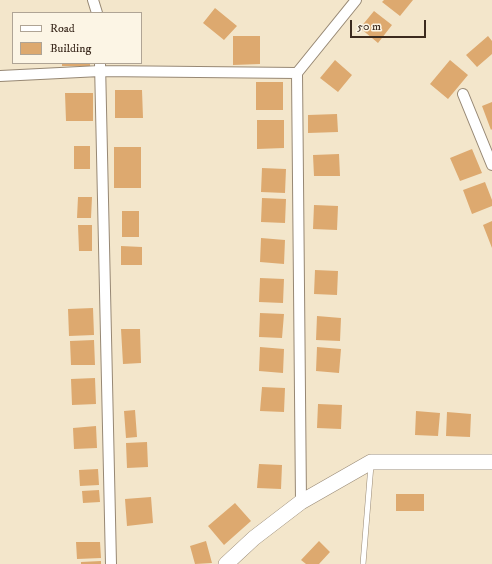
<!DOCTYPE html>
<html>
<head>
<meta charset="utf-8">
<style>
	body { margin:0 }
	#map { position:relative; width:492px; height:564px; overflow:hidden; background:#f3e6cb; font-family:"IM FELL DW Pica",serif }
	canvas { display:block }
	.legend { position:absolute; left:12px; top:12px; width:130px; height:52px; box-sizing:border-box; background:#fcf5e5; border:1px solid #afa495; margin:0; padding:5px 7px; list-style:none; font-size:12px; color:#3b2a1e }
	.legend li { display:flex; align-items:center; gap:8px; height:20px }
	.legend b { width:20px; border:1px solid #afa495 }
	.scale { position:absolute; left:350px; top:20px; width:76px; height:18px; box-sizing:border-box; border:2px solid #3b2a1e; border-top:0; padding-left:5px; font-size:12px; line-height:14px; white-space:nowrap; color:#3b2a1e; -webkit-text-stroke:3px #fcf5e5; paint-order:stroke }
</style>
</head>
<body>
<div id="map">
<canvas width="492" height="564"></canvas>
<ul class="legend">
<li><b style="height:5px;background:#fff"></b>Road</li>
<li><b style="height:11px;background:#dda96f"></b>Building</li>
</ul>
<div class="scale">50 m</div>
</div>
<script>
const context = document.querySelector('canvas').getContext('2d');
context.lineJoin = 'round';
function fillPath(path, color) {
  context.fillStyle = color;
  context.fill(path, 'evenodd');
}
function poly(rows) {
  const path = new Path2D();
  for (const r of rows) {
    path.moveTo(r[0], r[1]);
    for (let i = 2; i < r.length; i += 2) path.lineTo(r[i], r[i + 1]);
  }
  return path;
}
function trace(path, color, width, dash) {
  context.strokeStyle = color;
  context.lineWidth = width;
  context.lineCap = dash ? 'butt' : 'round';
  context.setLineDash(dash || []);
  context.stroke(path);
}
fillPath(poly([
	[384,0,413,0,400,16,382,2],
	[215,8,237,26,224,40,203,23],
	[374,11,392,25,378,43,360,28],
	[233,36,260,36,260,64,233,65],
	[488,36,492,41,492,54,477,67,466,55],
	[335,60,352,75,338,92,320,78],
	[450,60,468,75,448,99,430,84],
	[62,63,90,63,90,66,62,66],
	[256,82,283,82,283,110,256,110],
	[115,90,142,90,143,118,115,118],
	[65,93,93,93,93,121,66,121],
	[492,102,492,129,491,130,482,106],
	[337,114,338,132,308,133,308,115],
	[257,120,284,120,284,148,257,149],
	[74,146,90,146,90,169,74,169],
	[114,147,141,147,141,188,114,188],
	[472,149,482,173,460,181,450,158],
	[339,154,340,176,314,176,313,155],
	[262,168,286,169,285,193,261,192],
	[485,182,492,200,492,206,472,214,463,190],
	[78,197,92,197,91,218,77,218],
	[262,198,286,199,285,223,261,222],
	[314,205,338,206,337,230,313,229],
	[122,211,139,211,139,237,122,237],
	[492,221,492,248,483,225],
	[78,225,92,225,92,251,79,251],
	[261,238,285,240,284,264,260,262],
	[121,246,142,247,142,265,121,265],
	[315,270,338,271,337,295,314,294],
	[260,278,284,279,283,303,259,302],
	[93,308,94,335,69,336,68,309],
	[260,313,284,314,282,338,259,337],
	[317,316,341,318,340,341,316,340],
	[121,329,140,329,141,363,123,364],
	[94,340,95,365,71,365,70,341],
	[260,347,284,349,283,373,259,371],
	[317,347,341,349,339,373,316,371],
	[95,378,96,404,72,405,71,379],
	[262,387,285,388,284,412,260,411],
	[318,404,342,405,341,429,317,428],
	[135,410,137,437,126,438,124,411],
	[416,411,440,413,438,436,415,435],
	[447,412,471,414,470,437,446,436],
	[96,426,97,448,74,449,73,428],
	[147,442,148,467,127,468,126,443],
	[259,464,282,465,281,489,257,488],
	[98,469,99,485,80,486,79,470],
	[99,490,100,502,83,503,82,491],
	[396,494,424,494,424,511,396,511],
	[151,497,153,523,127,526,125,499],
	[235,503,251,521,224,545,208,526],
	[206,541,212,563,195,564,190,546],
	[319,541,330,552,319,564,306,564,301,560],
	[76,542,100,542,101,558,77,559],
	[101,561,101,564,81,564,81,562]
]), '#dda96f');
const lane = poly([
	[363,564,371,465]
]);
const street = poly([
	[93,0,97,13],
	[100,63,111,564],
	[0,76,100,71,297,73],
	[463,94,492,165],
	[301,502,297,73,356,0]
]);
const secondary = poly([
	[226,564,254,538,301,502,371,462,492,462]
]);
trace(lane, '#978874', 6);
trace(street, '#978874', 12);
trace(secondary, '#978874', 16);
trace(lane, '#fff', 5);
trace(street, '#fff', 10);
trace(secondary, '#fff', 15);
</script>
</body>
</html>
